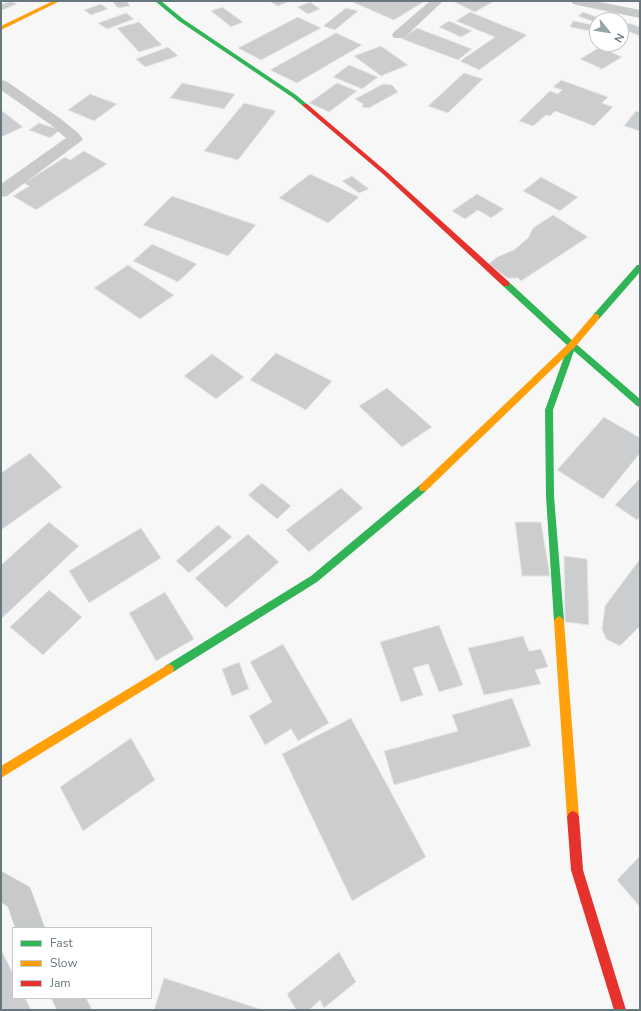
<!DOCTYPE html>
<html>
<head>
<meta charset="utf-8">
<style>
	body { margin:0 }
	#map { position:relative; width:641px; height:1011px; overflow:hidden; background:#f7f7f7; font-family:"Nunito Sans",sans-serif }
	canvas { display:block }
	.frame { position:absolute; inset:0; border:2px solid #66777e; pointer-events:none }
	.legend { position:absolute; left:12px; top:927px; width:140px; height:72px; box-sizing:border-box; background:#fff; border:1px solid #c2c9cb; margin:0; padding:5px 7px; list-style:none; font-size:12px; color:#66777e }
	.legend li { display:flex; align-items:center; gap:8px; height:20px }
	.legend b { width:20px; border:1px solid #c2c9cb }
	.north { position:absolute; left:589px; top:12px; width:40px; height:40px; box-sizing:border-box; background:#fff; border:1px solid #c2c9cb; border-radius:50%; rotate:120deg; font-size:11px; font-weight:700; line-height:16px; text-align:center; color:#66777e }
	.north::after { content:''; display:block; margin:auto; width:14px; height:18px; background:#99a4a8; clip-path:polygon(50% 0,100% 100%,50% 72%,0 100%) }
</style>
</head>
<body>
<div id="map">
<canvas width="641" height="1011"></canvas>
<div class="frame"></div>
<ul class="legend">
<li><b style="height:5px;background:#30b455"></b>Fast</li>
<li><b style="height:5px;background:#ff9f0a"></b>Slow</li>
<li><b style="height:5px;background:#e5322d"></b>Jam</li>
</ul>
<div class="north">N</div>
</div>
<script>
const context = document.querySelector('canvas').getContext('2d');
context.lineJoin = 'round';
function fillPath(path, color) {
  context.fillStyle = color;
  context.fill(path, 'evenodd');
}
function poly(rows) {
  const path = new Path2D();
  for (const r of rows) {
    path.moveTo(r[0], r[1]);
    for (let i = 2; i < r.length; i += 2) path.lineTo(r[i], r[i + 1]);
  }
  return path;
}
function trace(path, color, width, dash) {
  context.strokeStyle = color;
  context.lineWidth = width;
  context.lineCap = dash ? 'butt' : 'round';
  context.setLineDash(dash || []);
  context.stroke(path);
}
const building = poly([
	[10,1,17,4,3,10,1,9,1,5,10,1],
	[112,1,127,1,130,6,118,8,112,1],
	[269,1,290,1,278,6,269,1],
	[350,1,425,1,394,20,350,1],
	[452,1,494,1,475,12,452,1],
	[310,2,320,9,308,14,297,7,310,2],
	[101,4,108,9,91,15,84,10,101,4],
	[222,7,243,22,231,27,211,11,222,7],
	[346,8,358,11,335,30,323,26,346,8],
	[470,12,527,35,479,70,460,61,495,37,456,21,470,12],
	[583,12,603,19,597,20,597,23,578,16,583,12],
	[126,13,134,19,107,29,98,23,126,13],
	[298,17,321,28,261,60,238,48,298,17],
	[449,21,472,31,461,37,439,27,449,21],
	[573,21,594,25,590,31,570,27,573,21],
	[139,22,162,45,139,52,117,28,139,22],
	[629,23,640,27,640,36,622,29,629,23],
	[417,28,472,49,458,60,402,39,417,28],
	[336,33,362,45,297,83,270,70,336,33],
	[381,46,408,65,381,76,354,56,381,46],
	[168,47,178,56,145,67,136,59,168,47],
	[600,47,622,57,602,69,580,59,600,47],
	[349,65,378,77,362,89,333,77,349,65],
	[464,73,483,79,448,113,428,106,464,73],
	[561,80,608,97,602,103,613,107,594,126,555,111,550,116,546,115,533,126,519,121,550,91,558,94,562,90,553,87,561,80],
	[182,83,235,94,224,109,170,98,182,83],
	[337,83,357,91,329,112,309,103,337,83],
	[383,84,392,85,398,92,369,108,362,107,363,104,355,99,383,84],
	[90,94,117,104,94,121,68,110,90,94],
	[244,103,276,111,238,160,204,151,244,103],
	[1,110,23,127,1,137,1,110],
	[636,111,640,112,640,131,624,126,636,111],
	[39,123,60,130,50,138,29,130,39,123],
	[84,151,107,164,36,210,13,196,29,186,24,183,65,157,70,160,84,151],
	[310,174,359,197,328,223,279,198,310,174],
	[352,176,369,189,359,193,342,181,352,176],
	[541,177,578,197,560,211,523,191,541,177],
	[477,194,504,209,491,218,478,210,465,219,452,211,477,194],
	[172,196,256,225,228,256,143,225,172,196],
	[553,215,588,237,521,281,518,278,507,278,489,264,497,257,514,250,528,238,533,228,553,215],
	[152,244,197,264,178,282,133,261,152,244],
	[128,265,174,295,140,319,94,288,128,265],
	[276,353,332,381,306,410,250,380,276,353],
	[212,354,244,377,216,399,184,376,212,354],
	[387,388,432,427,402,447,359,406,387,388],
	[604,417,640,438,640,453,603,499,557,470,604,417],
	[30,453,62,487,1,530,1,473,30,453],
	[640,478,640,517,637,520,615,505,640,478],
	[262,483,291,506,277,519,248,495,262,483],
	[341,488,363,508,309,552,286,530,341,488],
	[49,522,79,546,1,619,1,565,49,522],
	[515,522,541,522,550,576,522,576,515,522],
	[218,525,232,537,189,573,176,561,218,525],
	[141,528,161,558,89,603,69,571,141,528],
	[248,534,279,562,226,608,195,578,248,534],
	[564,556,587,559,589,625,565,622,564,556],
	[640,559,640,626,620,646,606,639,602,629,605,606,640,559],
	[49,590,82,617,43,655,10,627,49,590],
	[165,592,194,639,156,661,129,613,165,592],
	[439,625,463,685,439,692,428,664,413,668,423,695,401,702,380,642,439,625],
	[523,636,529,651,541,649,548,667,535,670,541,684,484,695,468,648,523,636],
	[283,644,329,723,298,741,291,729,265,745,249,716,272,702,250,662,283,644],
	[239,662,249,689,232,696,222,669,239,662],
	[512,698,531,746,394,785,384,751,458,731,452,715,512,698],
	[351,718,426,857,352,901,282,754,351,718],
	[131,738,155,780,83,831,60,787,131,738],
	[640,856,640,907,617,880,640,856],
	[1,949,13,974,13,998,25,998,31,1010,1,1010,1,949],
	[339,952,356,982,324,1008,320,1000,309,1010,296,1010,287,994,339,952],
	[164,978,263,1010,154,1010,164,978]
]);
fillPath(building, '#cbcdce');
trace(building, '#e6e6e6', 1);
fillPath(poly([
	[430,1,443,1,404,38,394,38,392,35,394,32,430,1],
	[571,1,595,1,640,10,640,18,577,5,573,4,571,1],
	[1,80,6,81,61,119,78,133,83,139,80,142,7,196,1,197,1,184,66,138,51,125,1,90,1,80],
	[1,871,30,887,45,928,15,928,8,907,1,902,1,871],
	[51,998,86,998,92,1010,57,1010,51,998]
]), '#c8caca');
fillPath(poly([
	[155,1,161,1,183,19,296,95,308,105,303,106,292,97,179,21,155,1],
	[637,265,640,265,640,272,599,319,593,319,593,315,637,265],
	[506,281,509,282,575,343,640,399,640,407,637,406,574,351,553,410,554,496,564,621,562,624,559,626,556,624,554,621,546,496,545,410,568,346,503,286,503,282,506,281],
	[423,484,426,485,427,488,426,491,317,582,173,672,169,674,165,672,164,669,165,666,311,576,420,485,423,484]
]), '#30b455');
fillPath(poly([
	[53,1,60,1,1,30,1,26,53,1],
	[596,314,599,315,599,319,575,347,426,491,420,491,419,488,420,485,569,343,593,315,596,314],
	[559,616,562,618,564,621,579,817,577,821,573,823,569,821,567,817,554,621,556,618,559,616],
	[169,664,173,666,174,669,173,672,1,778,1,766,169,664]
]), '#ff9f0a');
fillPath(poly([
	[303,104,307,104,387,172,509,282,509,286,503,286,383,174,303,106,303,104],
	[573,811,577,813,579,817,583,870,626,1010,614,1010,571,870,567,817,569,813,573,811]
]), '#e5322d');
</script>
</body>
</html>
